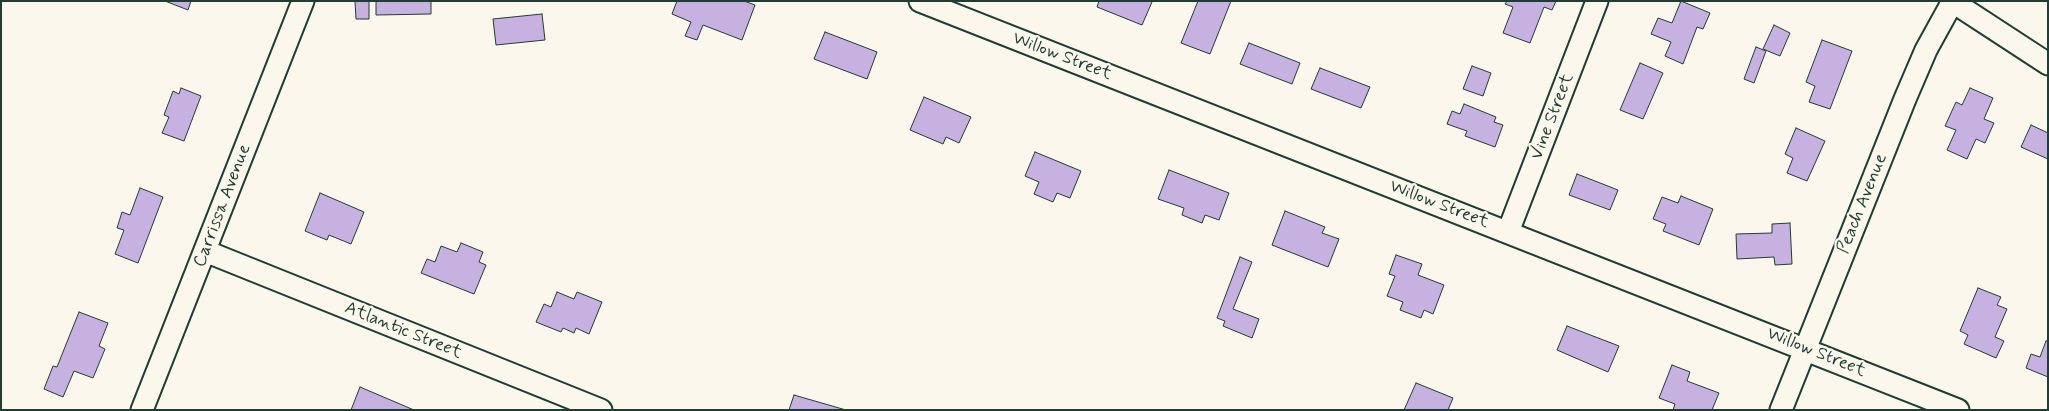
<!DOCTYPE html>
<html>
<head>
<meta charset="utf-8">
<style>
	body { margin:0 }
	#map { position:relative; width:2049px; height:411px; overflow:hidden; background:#fbf7ec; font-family:Mynerve,sans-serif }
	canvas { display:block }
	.frame { position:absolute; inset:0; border:2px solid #1f3d34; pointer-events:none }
</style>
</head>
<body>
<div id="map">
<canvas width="2049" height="411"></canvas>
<div class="frame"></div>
</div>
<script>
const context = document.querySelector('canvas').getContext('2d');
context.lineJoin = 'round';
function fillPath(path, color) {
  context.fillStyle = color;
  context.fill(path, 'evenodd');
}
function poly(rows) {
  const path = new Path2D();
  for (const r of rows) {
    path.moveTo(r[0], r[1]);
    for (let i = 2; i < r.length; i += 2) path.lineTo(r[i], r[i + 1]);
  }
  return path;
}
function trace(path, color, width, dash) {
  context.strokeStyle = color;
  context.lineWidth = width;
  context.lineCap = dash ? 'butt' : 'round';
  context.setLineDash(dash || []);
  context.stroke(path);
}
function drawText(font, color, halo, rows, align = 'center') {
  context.font = font + ' Mynerve,sans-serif';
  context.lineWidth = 4.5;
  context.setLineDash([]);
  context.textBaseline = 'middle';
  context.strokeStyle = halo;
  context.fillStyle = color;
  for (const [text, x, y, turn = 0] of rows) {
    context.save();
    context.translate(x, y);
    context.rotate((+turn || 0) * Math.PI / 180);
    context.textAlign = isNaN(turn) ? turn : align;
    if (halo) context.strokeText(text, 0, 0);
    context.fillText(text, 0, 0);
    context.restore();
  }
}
const building = poly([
	[165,1,191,1,188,10,165,1],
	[355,1,369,1,369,19,356,19,355,1],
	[376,1,431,1,431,14,376,15,376,1],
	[677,1,744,1,755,5,742,40,703,25,697,40,685,36,691,22,672,14,677,1],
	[1099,1,1150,1,1152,2,1142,25,1097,7,1099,1],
	[1198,1,1231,1,1210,54,1181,43,1198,1],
	[1507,1,1556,1,1552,10,1544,7,1530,43,1503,33,1513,7,1505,4,1507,1],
	[1681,1,1710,13,1703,29,1697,27,1683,64,1665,56,1671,42,1651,34,1658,18,1672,23,1681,1],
	[542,14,545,40,496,45,493,19,542,14],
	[1774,25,1790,33,1780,56,1763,49,1774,25],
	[825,32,877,52,867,79,814,59,825,32],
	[1822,40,1852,51,1830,109,1809,102,1815,86,1806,82,1822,40],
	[1249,43,1300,63,1292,84,1240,64,1249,43],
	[1756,47,1766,51,1754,83,1744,79,1756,47],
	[1640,63,1663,73,1643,119,1620,110,1640,63],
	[1472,66,1491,73,1483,96,1463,89,1472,66],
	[1320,68,1370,87,1361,108,1311,89,1320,68],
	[181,88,201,96,184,141,162,133,169,117,164,115,173,91,179,94,181,88],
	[1970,88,1993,98,1984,119,1994,123,1985,143,1976,139,1967,159,1947,150,1956,130,1945,126,1956,102,1962,105,1970,88],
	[924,97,971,117,959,143,946,137,943,144,910,130,924,97],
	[1464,104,1496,117,1494,122,1503,125,1495,147,1465,136,1467,131,1447,124,1452,111,1460,114,1464,104],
	[2031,125,2048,133,2048,159,2021,147,2031,125],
	[1796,128,1825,141,1807,181,1787,173,1793,158,1785,154,1796,128],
	[1035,152,1081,171,1070,198,1057,193,1053,202,1034,194,1039,182,1025,176,1035,152],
	[1169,170,1229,193,1219,220,1205,215,1202,223,1182,215,1184,208,1158,199,1169,170],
	[1577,174,1618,190,1610,210,1569,195,1577,174],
	[140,188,163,197,138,263,115,254,124,230,117,228,122,212,130,215,140,188],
	[320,193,364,212,351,244,329,235,327,240,305,231,320,193],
	[1681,196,1713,209,1699,245,1663,231,1666,224,1653,219,1662,197,1678,203,1681,196],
	[1285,211,1325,227,1322,233,1339,239,1328,267,1272,245,1285,211],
	[1790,223,1792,264,1775,265,1774,257,1737,259,1736,234,1772,233,1772,224,1790,223],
	[461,243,483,252,479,262,486,265,474,294,421,273,427,259,435,262,441,246,457,252,461,243],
	[1396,255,1422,264,1418,275,1444,285,1433,314,1424,310,1421,318,1400,310,1403,302,1387,296,1395,276,1389,274,1396,255],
	[1240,257,1252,262,1233,309,1259,319,1252,338,1223,326,1225,321,1217,318,1240,257],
	[1978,288,2001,297,1997,305,2007,309,1995,337,2004,341,1996,358,1964,344,1968,335,1960,331,1978,288],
	[557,292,574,299,577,292,602,302,589,334,576,328,574,333,563,328,561,332,536,322,544,304,551,307,557,292],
	[79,312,108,323,99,346,105,349,93,378,74,371,63,397,44,389,53,366,57,367,79,312],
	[1567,326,1619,346,1608,372,1557,350,1567,326],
	[2046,341,2048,341,2048,377,2026,368,2031,354,2040,357,2046,341],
	[1672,365,1690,372,1687,381,1719,393,1712,410,1673,410,1675,404,1659,398,1672,365],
	[1416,383,1453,398,1448,410,1404,410,1416,383],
	[360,387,414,410,351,410,360,387],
	[794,395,846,410,789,410,794,395]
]);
fillPath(building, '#c7b1e0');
trace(building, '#1f3d34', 1);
const minor = poly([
	[920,1,1958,410],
	[1953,2,2048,64],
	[1508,232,1597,1],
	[205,251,601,410],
	[142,410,303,1],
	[1781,410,1905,99,1926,50,1953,1]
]);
trace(minor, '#1f3d34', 25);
trace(minor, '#fbf7ec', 21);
drawText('18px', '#1f3d34', '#fbf7ec', [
	["Willow Street",1062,57,21],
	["Vine Street",1553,117,-69],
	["Peach Avenue",1863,204,-68],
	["Willow Street",1439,205,21],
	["Carrissa Avenue",223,206,-69],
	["Atlantic Street",403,331,22],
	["Willow Street",1816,353,22]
]);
</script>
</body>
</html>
